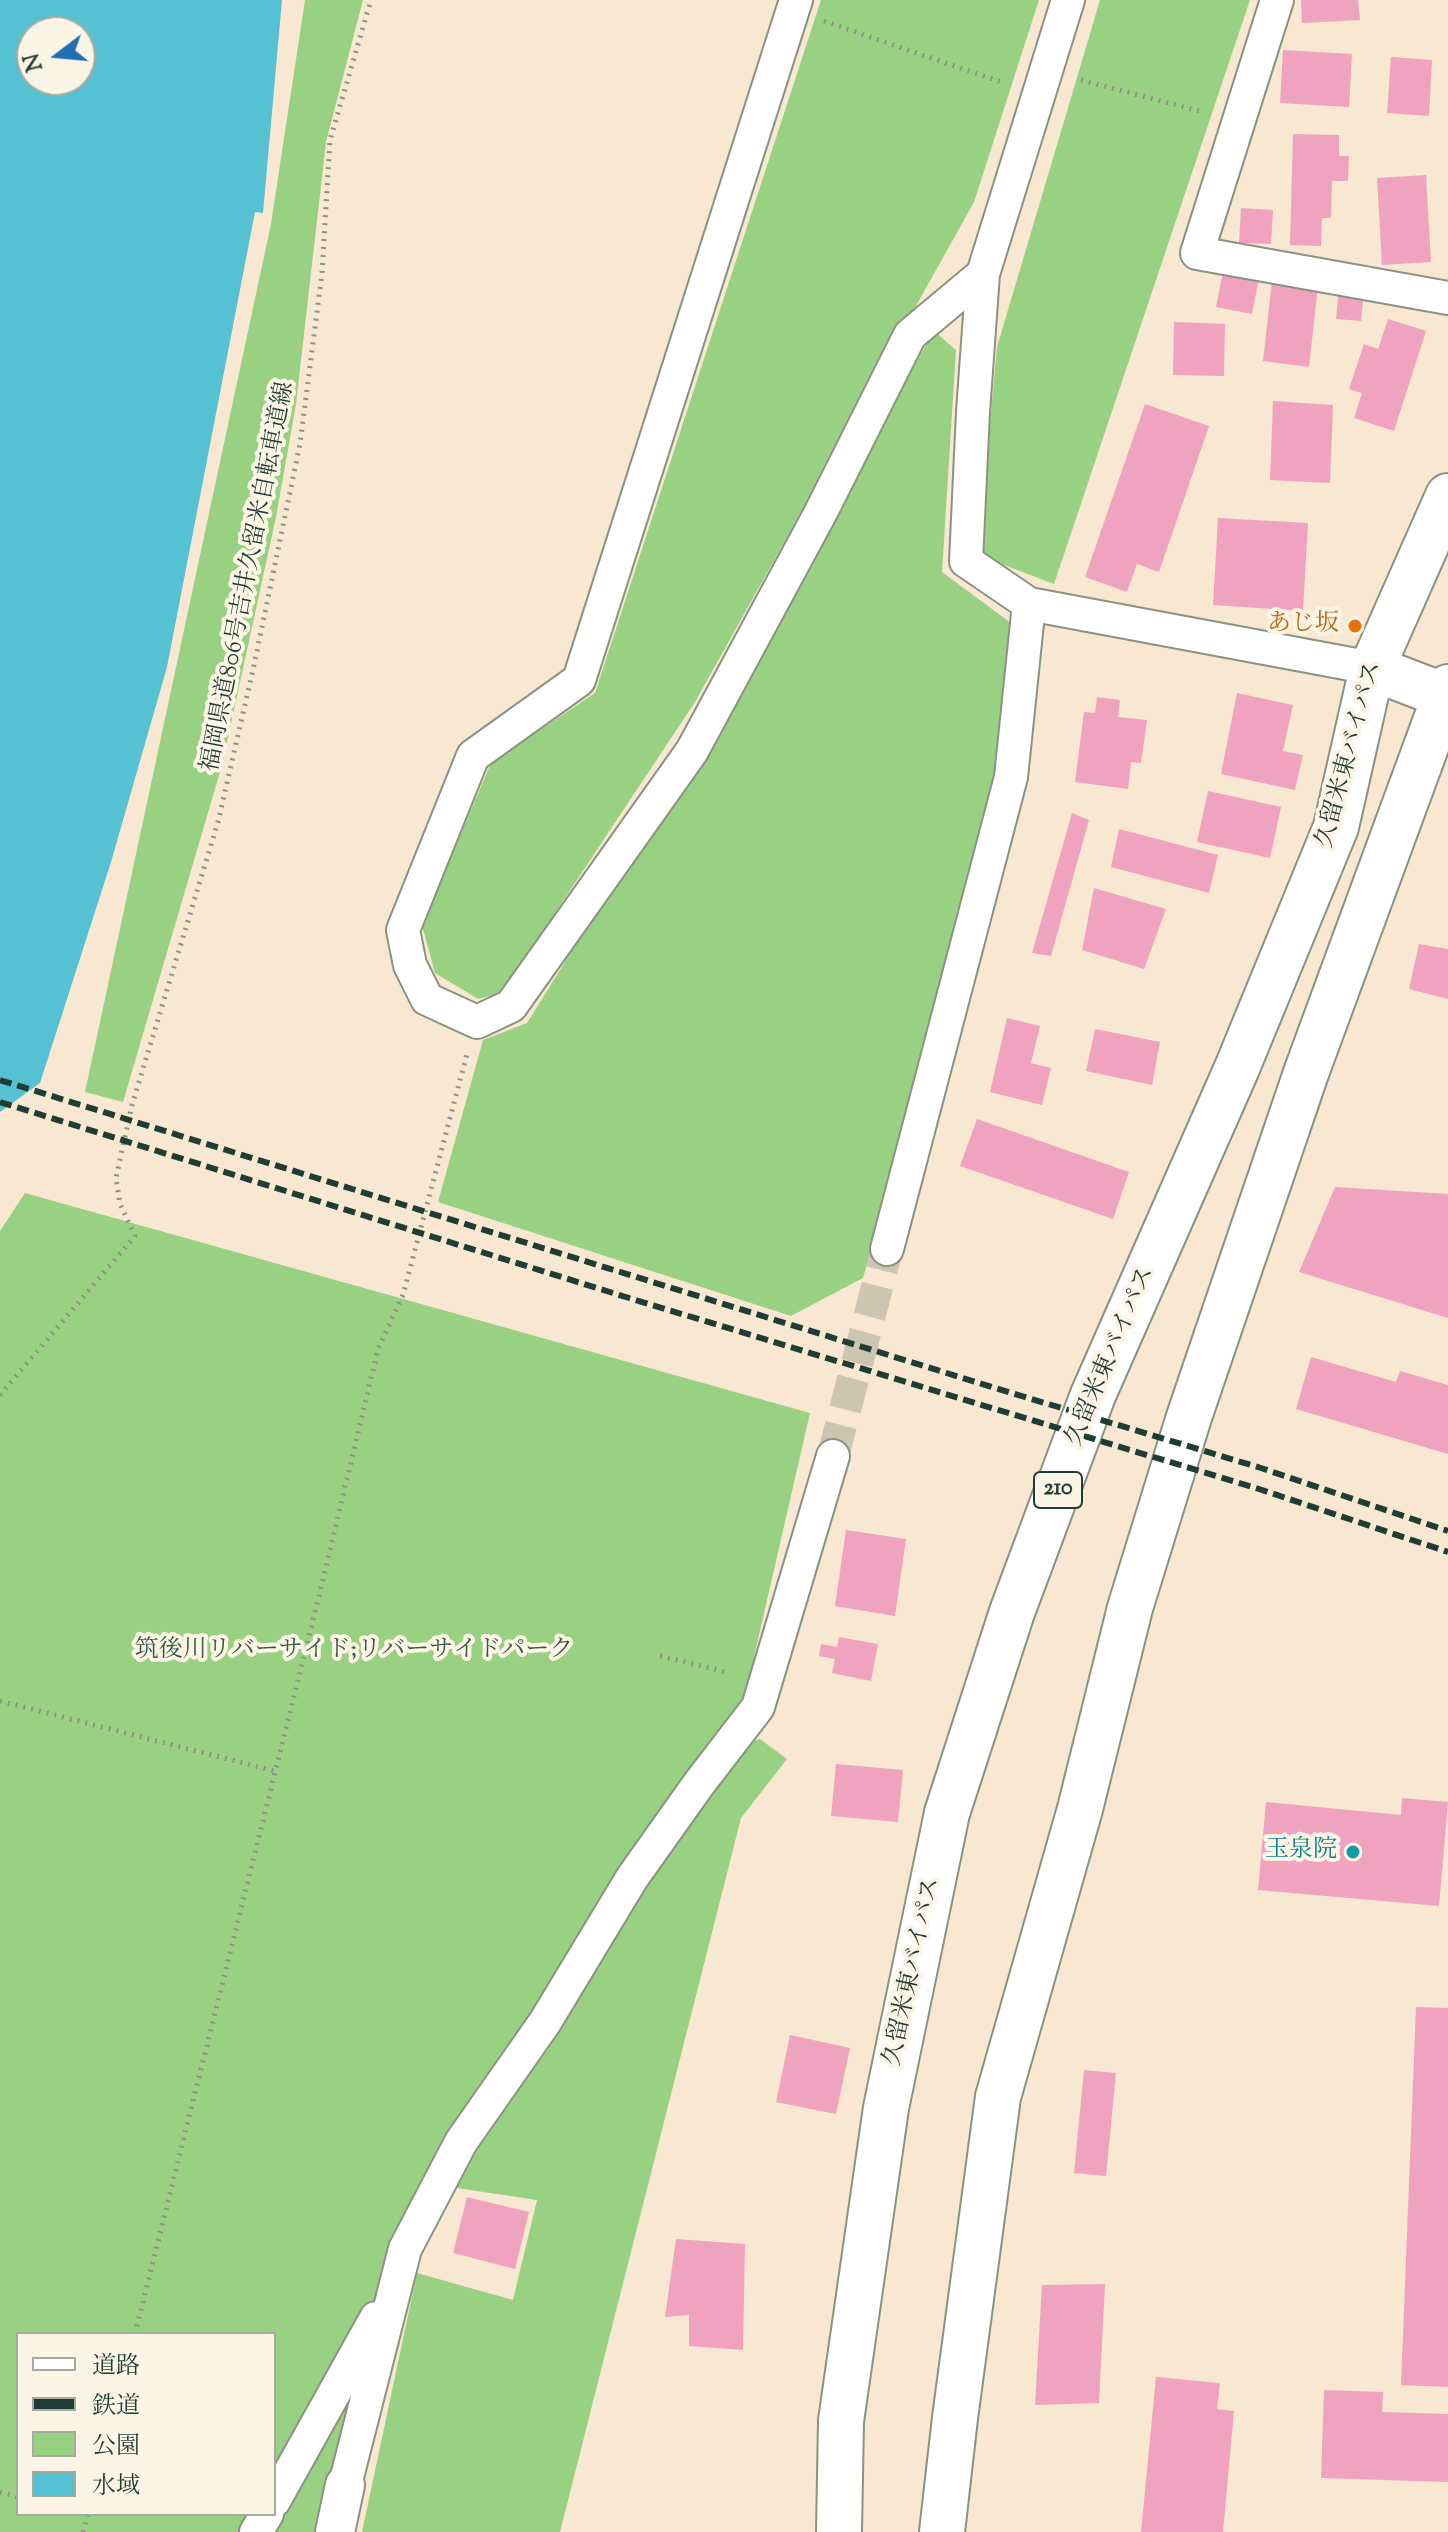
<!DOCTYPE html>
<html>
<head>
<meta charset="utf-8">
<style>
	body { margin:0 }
	#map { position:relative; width:1448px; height:2532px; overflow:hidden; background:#f8e7d1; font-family:"Sorts Mill Goudy","Noto Serif JP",serif }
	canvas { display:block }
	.legend { position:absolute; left:16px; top:2332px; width:260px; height:184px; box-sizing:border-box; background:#fcf5e5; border:2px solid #a4ab9e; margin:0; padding:10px 14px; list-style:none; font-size:24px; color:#1f3d34 }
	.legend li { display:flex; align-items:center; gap:16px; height:40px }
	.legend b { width:40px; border:2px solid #a4ab9e }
	.north { position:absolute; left:16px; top:16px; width:80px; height:80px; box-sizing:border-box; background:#fcf5e5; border:2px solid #a4ab9e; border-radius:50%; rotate:254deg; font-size:22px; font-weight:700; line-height:32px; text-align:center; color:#1f3d34 }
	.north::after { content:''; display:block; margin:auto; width:28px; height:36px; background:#1f6fb2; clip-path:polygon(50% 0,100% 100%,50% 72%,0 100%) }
</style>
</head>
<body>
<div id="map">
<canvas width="1448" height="2532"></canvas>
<ul class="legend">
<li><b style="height:10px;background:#fff"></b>道路</li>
<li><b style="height:10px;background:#1f3d34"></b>鉄道</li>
<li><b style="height:22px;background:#99d183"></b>公園</li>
<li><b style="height:22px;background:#56c1d2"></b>水域</li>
</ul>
<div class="north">N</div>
</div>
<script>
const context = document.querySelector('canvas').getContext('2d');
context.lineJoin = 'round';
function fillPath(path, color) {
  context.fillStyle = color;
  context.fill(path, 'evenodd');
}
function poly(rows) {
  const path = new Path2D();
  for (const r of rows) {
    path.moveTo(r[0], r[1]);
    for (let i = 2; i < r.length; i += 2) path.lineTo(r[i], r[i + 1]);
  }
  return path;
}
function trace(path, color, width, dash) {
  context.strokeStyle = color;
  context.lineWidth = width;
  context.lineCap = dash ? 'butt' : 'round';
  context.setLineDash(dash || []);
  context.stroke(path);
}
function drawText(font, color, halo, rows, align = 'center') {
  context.font = font + ' "Sorts Mill Goudy","Noto Serif JP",serif';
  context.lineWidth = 8;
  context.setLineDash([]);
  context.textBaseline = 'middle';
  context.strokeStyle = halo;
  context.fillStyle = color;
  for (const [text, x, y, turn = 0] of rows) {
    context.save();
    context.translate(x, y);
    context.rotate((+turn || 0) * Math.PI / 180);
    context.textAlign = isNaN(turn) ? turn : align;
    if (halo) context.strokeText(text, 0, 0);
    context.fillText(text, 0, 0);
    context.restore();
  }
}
fillPath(poly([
	[305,0,363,0,326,142,296,404,276,517,222,765,123,1102,85,1092,271,224],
	[821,0,1039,0,974,202,695,702,502,993,478,999,435,973,422,925,491,763,595,693],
	[1100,0,1250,0,1054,584,978,555,997,347],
	[934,331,956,350,942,572,1015,626,993,815,863,1278,791,1316,438,1202,483,1040,527,1023,674,787],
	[25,1193,810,1413,745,1696,391,2239,321,2532,0,2532,0,1231],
	[18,2334,274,2334,274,2514,18,2514],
	[760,1739,787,1759,741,1818,560,2532,362,2532,417,2273,513,2300,537,2200,450,2187,470,2152,743,1743]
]), '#99d183');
fillPath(poly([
	[0,0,282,0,263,213,255,212,167,667,111,862,40,1083,0,1112],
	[32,32,80,32,80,80,32,80]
]), '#56c1d2');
fillPath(poly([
	[1301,0,1358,0,1360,20,1302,23],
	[1283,50,1352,54,1349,107,1280,103],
	[1391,57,1432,60,1429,116,1387,113],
	[1293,134,1339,135,1339,156,1349,156,1348,181,1332,181,1331,218,1322,218,1321,246,1290,245],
	[1426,175,1431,262,1382,265,1377,178],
	[1241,208,1273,210,1271,244,1239,243],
	[1224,266,1260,273,1252,314,1216,307],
	[1273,272,1319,277,1309,367,1263,361],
	[1340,279,1365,281,1361,321,1336,319],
	[1388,319,1426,331,1394,431,1354,418,1362,393,1349,389,1364,344,1378,349],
	[1174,322,1225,324,1224,376,1173,375],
	[1273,401,1333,405,1330,483,1270,480],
	[1145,404,1209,426,1159,572,1137,564,1127,592,1085,577],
	[1218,518,1308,523,1303,611,1213,605],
	[1237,693,1293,705,1283,751,1303,755,1295,790,1221,774],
	[1097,697,1120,700,1118,717,1147,720,1141,763,1131,762,1128,789,1075,782,1084,712,1095,713],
	[1208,791,1281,807,1270,858,1197,842],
	[1072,813,1089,820,1051,956,1032,953],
	[1119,829,1218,855,1209,893,1111,867],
	[1094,888,1166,909,1144,969,1082,950],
	[1419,944,1448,949,1448,999,1409,989],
	[1007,1018,1040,1026,1031,1063,1051,1068,1042,1105,990,1092],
	[1095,1029,1160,1042,1152,1085,1086,1071],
	[977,1119,1129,1172,1113,1219,960,1166],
	[1335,1187,1448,1194,1448,1318,1299,1272],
	[1311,1357,1396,1382,1400,1371,1448,1385,1448,1454,1296,1409],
	[846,1530,906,1539,895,1616,835,1606],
	[839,1637,878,1644,871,1681,832,1673,835,1659,819,1656,821,1644,837,1647],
	[836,1764,903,1770,898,1822,831,1816],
	[1402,1798,1448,1802,1439,1906,1258,1890,1266,1802,1401,1815],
	[1416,2007,1448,2008,1448,2387,1401,2385],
	[790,2035,850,2048,836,2114,776,2102],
	[1084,2070,1116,2073,1106,2176,1074,2173],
	[467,2197,529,2212,515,2269,453,2253],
	[676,2239,745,2244,743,2350,689,2346,689,2315,665,2317],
	[1105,2284,1099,2403,1035,2405,1042,2285],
	[1156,2377,1220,2383,1217,2409,1234,2411,1223,2532,1141,2532],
	[1324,2390,1383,2392,1382,2412,1448,2414,1448,2482,1321,2478]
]), '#f0a3bf');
trace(poly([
	[833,1456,887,1249]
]), '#cdc5b2', 32, [32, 16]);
const minor = poly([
	[796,0,579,680,473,756,403,930,410,965,427,999,477,1022,511,1006,692,751,821,512,910,335,983,274],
	[1068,0,983,274,973,412,966,561,1029,604,1372,668],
	[1277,0,1197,253,1448,298],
	[887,1249,1011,777,1029,604],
	[345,2485,405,2249,461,2142,545,2022,632,1878,698,1785,758,1707,833,1456],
	[274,2501,376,2318],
	[256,2532,267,2514]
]);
const tertiary = poly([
	[335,2532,345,2485]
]);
const primary = poly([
	[1372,668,1448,697]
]);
const trunk = poly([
	[839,2532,841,2421,886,2108,947,1813,1012,1612,1093,1395,1237,1068,1336,827,1372,668,1448,496],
	[942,2532,955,2418,998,2097,1080,1809,1130,1608,1189,1417,1306,1073,1448,687]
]);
trace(minor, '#8c9282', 36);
trace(tertiary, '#8c9282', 42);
trace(primary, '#8c9282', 48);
trace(trunk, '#8c9282', 48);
trace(poly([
	[824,21,1004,83],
	[1081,80,1203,112],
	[0,1395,135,1236,120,1204,116,1178,132,1105,218,822,253,670,300,444,322,273,330,140,371,0],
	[660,1656,730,1673],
	[0,1701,275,1771],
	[135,2334,319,1596,378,1349,403,1295,467,1054],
	[0,2492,18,2497],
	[83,2532,88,2514]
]), '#8c9282', 5, [2, 6]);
trace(minor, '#fff', 32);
trace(tertiary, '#fff', 38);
trace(primary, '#fff', 44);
trace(trunk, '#fff', 44);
trace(poly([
	[0,1080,995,1388,1261,1468,1448,1531],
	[0,1102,629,1298,1259,1489,1448,1552]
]), '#1f3d34', 6, [12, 6]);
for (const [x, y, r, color] of [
	[1355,626,8,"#e8710a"],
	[1353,1852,8,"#0f9aa8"]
]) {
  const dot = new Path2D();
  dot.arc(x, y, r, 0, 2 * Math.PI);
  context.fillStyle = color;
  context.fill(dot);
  trace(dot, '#fcf5e5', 3);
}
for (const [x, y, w] of [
	[1058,1490,48]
]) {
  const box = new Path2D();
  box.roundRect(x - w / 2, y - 18, w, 36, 6);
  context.fillStyle = '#fcf5e5';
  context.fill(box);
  trace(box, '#1f3d34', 2);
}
drawText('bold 22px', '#1f3d34', null, [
	["210",1058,1490]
]);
drawText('24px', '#1f3d34', '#fcf5e5', [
	["福岡県道806号吉井久留米自転車道線",250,577,-79],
	["久留米東バイパス",1351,755,-75],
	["久留米東バイパス",1112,1357,-67],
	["久留米東バイパス",914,1972,-78]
]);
drawText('24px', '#c56008', '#fcf5e5', [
	["あじ坂",1339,626]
], 'right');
drawText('24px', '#375b44', '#fcf5e5', [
	["筑後川リバーサイド;リバーサイドパーク",354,1652]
]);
drawText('24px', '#0d838f', '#fcf5e5', [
	["玉泉院",1337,1852]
], 'right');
</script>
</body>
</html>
